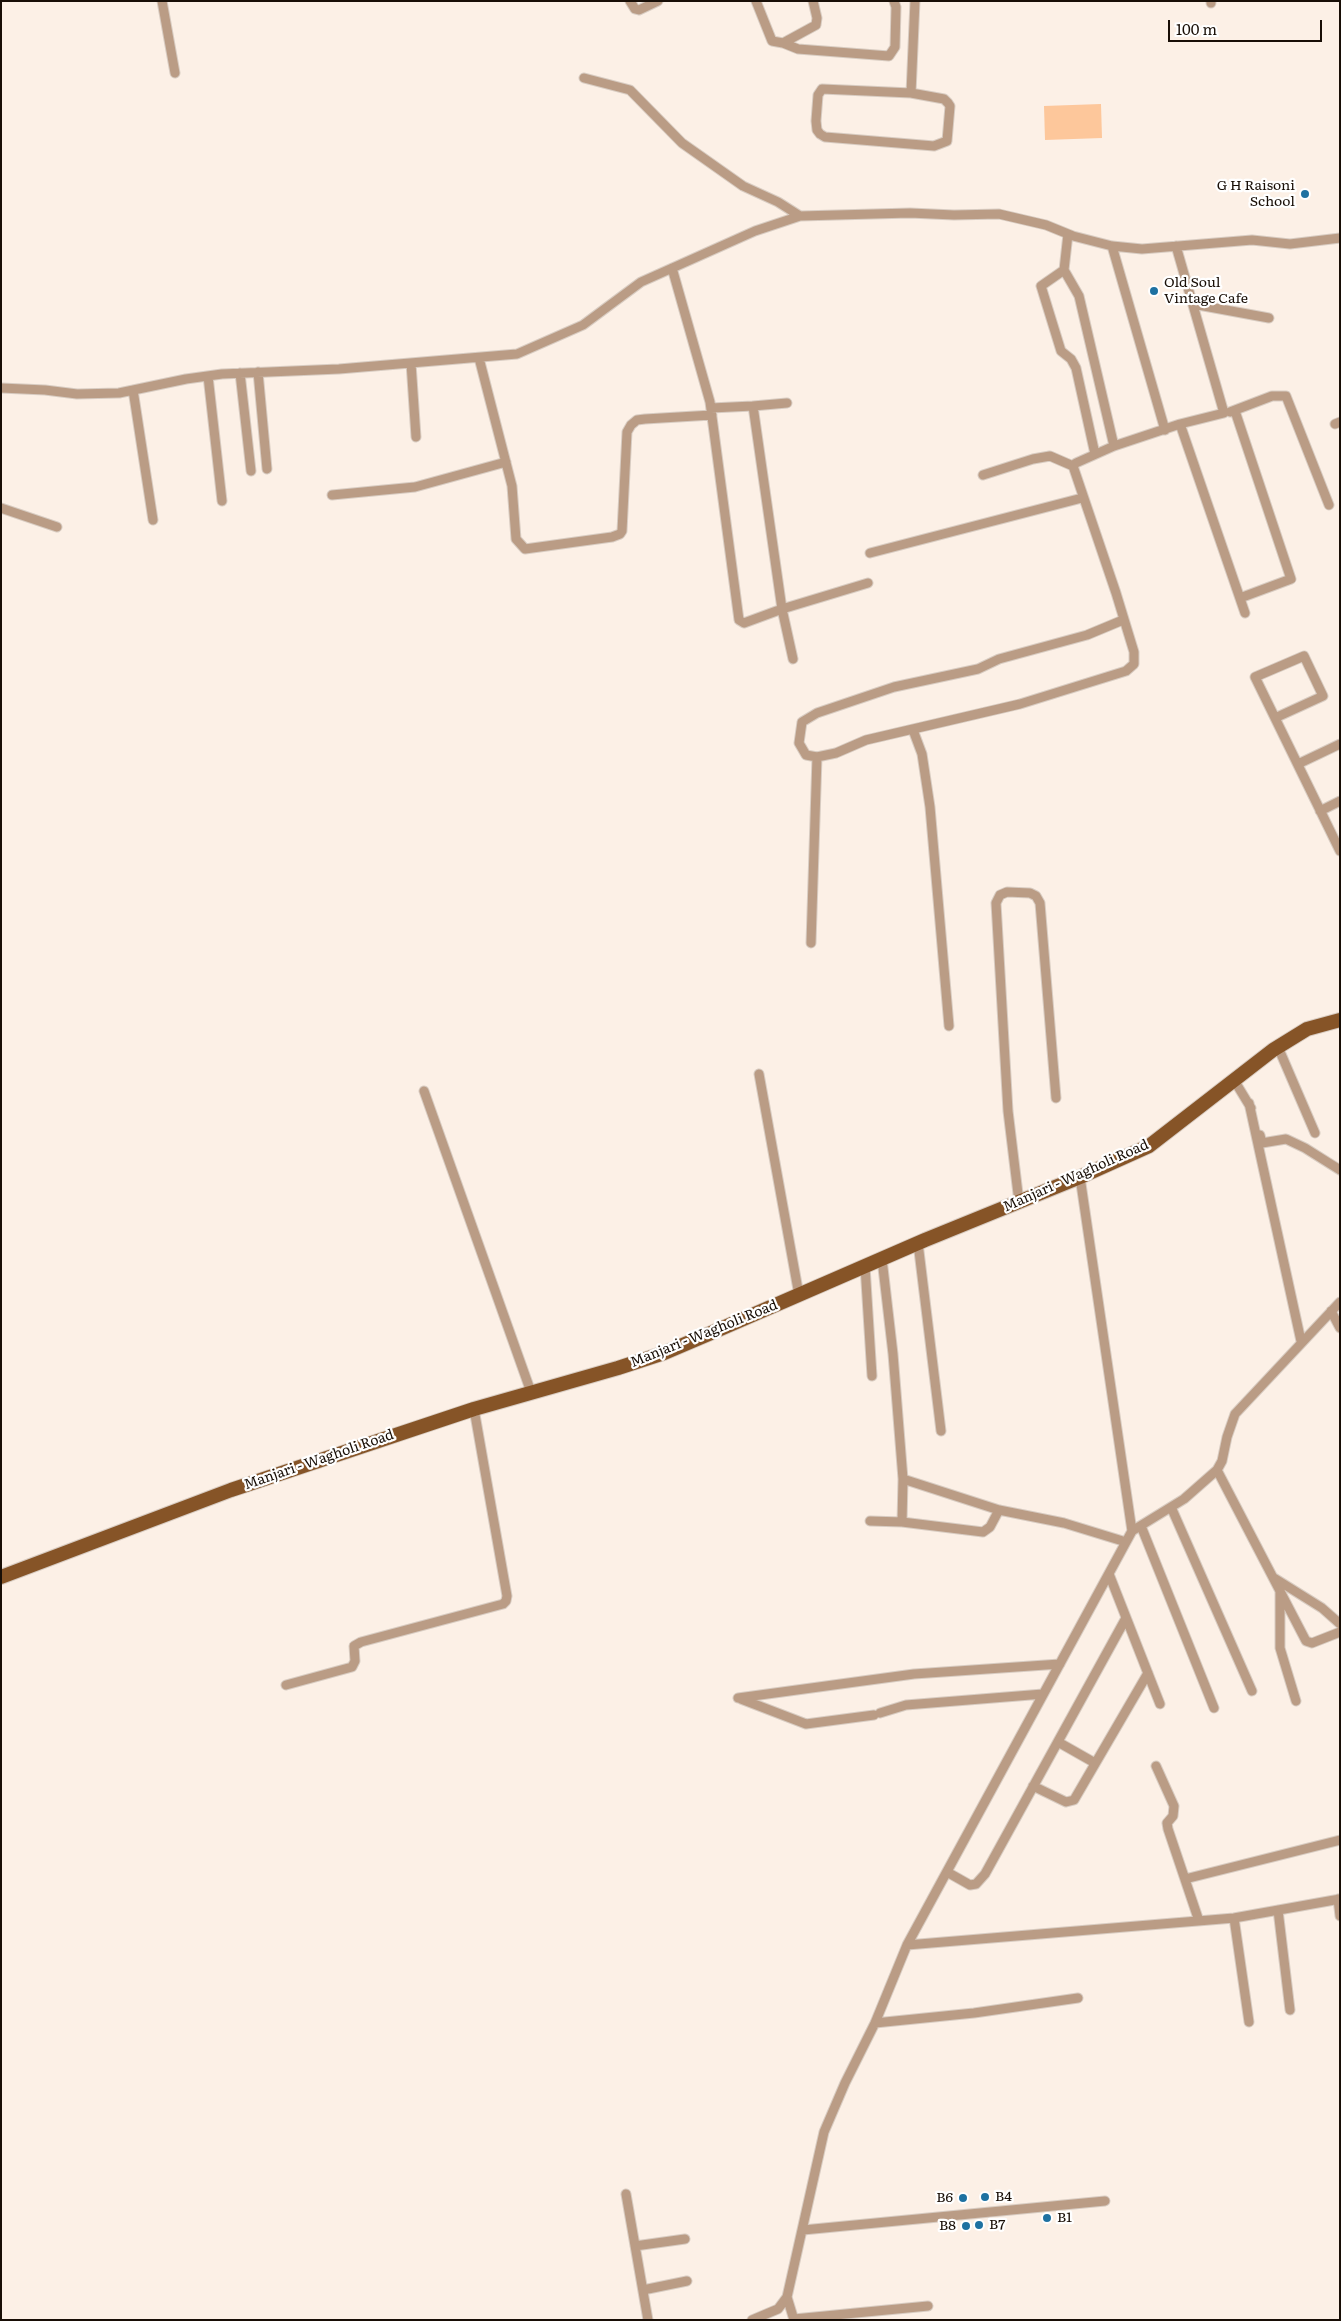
<!DOCTYPE html>
<html>
<head>
<meta charset="utf-8">
<style>
	body { margin:0 }
	#map { position:relative; width:1341px; height:2321px; overflow:hidden; background:#fcf0e6; font-family:Literata,serif }
	canvas { display:block }
	.frame { position:absolute; inset:0; border:2px solid #180e06; pointer-events:none }
	.scale { position:absolute; left:1168px; top:20px; width:154px; height:22px; box-sizing:border-box; border:2px solid #180e06; border-top:0; padding-left:6px; font-size:15px; line-height:18px; white-space:nowrap; color:#180e06; -webkit-text-stroke:4px #fff; paint-order:stroke }
</style>
</head>
<body>
<div id="map">
<canvas width="1341" height="2321"></canvas>
<div class="frame"></div>
<div class="scale">100 m</div>
</div>
<script>
const context = document.querySelector('canvas').getContext('2d');
context.lineJoin = 'round';
function fillPath(path, color) {
  context.fillStyle = color;
  context.fill(path, 'evenodd');
}
function poly(rows) {
  const path = new Path2D();
  for (const r of rows) {
    path.moveTo(r[0], r[1]);
    for (let i = 2; i < r.length; i += 2) path.lineTo(r[i], r[i + 1]);
  }
  return path;
}
function trace(path, color, width, dash) {
  context.strokeStyle = color;
  context.lineWidth = width;
  context.lineCap = dash ? 'butt' : 'round';
  context.setLineDash(dash || []);
  context.stroke(path);
}
function drawText(font, color, halo, rows, align = 'center') {
  context.font = font + ' Literata,serif';
  context.lineWidth = 4.5;
  context.setLineDash([]);
  context.textBaseline = 'middle';
  context.strokeStyle = halo;
  context.fillStyle = color;
  for (const [text, x, y, turn = 0] of rows) {
    context.save();
    context.translate(x, y);
    context.rotate((+turn || 0) * Math.PI / 180);
    context.textAlign = isNaN(turn) ? turn : align;
    if (halo) context.strokeText(text, 0, 0);
    context.fillText(text, 0, 0);
    context.restore();
  }
}
fillPath(poly([
	[1101,104,1102,138,1045,140,1044,106]
]), '#fdc79b');
const minor = poly([
	[162,1,175,73],
	[630,1,635,9,639,10,658,1],
	[756,1,772,41,783,43,816,25,817,18,813,1],
	[1211,1,1211,3],
	[783,43,798,49,889,56,895,47,896,7,894,1],
	[584,78,630,90,682,143,743,186,778,202,800,216],
	[911,93,944,99,948,103,950,106,947,141,934,146,825,137,820,134,817,130,816,121,818,95,822,89,911,93,915,1],
	[1068,234,1064,270,1079,296,1114,446],
	[1112,246,1165,430],
	[672,268,710,402,739,620,744,623,782,609,793,659],
	[1064,270,1041,286,1061,351,1071,359,1076,368,1095,454],
	[1193,304,1269,318],
	[479,358,512,486,516,539,525,549,612,537,620,534,622,531,627,432,631,425,637,420,645,419,712,415],
	[411,363,416,437],
	[258,372,267,469],
	[240,373,251,471],
	[208,376,222,501],
	[1,388,45,390,77,394,119,393,186,379,222,374,339,369,517,354,583,325,641,282,755,231,800,216,910,213,954,215,999,214,1046,225,1073,236,1112,246,1142,249,1252,240,1290,244,1340,238],
	[133,390,153,520],
	[753,406,787,403],
	[711,408,753,406,782,609,868,583],
	[1235,411,1291,579,1240,598],
	[1230,412,1272,396,1286,396,1329,505],
	[1180,424,1245,613],
	[1335,424,1340,422],
	[983,475,1033,459,1050,456,1073,466],
	[332,495,415,487,506,462],
	[1,508,57,527],
	[870,553,1082,498],
	[1123,620,1087,635,999,659,978,669,894,687,817,713,802,722,799,743,806,755,817,757,836,753,866,740,1020,704,1126,671,1134,664,1134,652,1116,593,1073,466,1076,463,1114,446,1180,424,1224,413,1176,246],
	[1275,718,1323,696,1304,656,1255,677,1340,851],
	[913,730,922,754,930,807,949,1026],
	[1298,764,1340,744],
	[1320,811,1340,801],
	[811,943,817,757],
	[1278,1047,1315,1133],
	[759,1074,799,1295],
	[1234,1080,1251,1108],
	[424,1091,531,1392],
	[1249,1103,1301,1341],
	[1260,1135,1262,1143,1286,1139,1305,1148,1340,1170],
	[1019,1202,1008,1111,996,903,1000,895,1007,892,1030,893,1036,896,1040,903,1056,1098],
	[918,1243,941,1431],
	[882,1259,893,1354,903,1479,902,1522],
	[865,1266,872,1376],
	[1331,1311,1340,1328],
	[1217,1470,1306,1641,1312,1643,1340,1632],
	[903,1479,999,1510,1064,1523,1126,1542],
	[1171,1507,1252,1691],
	[870,1521,902,1522,983,1532,990,1527,999,1510],
	[1141,1526,1214,1708],
	[1132,1531,1184,1499,1217,1470,1222,1461,1227,1437,1235,1414,1340,1302],
	[1109,1574,1160,1704],
	[1274,1578,1322,1608,1340,1624],
	[1280,1591,1280,1648,1296,1701],
	[286,1685,352,1667,355,1661,354,1646,361,1642,503,1604,506,1601,507,1596,474,1409],
	[738,1698,914,1674,1060,1664],
	[741,1699,806,1724,874,1715],
	[880,1713,906,1705,1043,1694],
	[1058,1742,1095,1763],
	[1156,1766,1174,1806,1173,1816,1167,1823,1168,1829,1199,1921],
	[1033,1786,1066,1802,1074,1800,1148,1673],
	[947,1872,970,1885,976,1884,985,1874,1126,1618],
	[1185,1879,1340,1840],
	[1338,1899,1340,1916],
	[1278,1910,1290,2010],
	[1234,1918,1249,2022],
	[907,1945,1234,1918,1340,1899],
	[875,2023,974,2013,1078,1998],
	[626,2194,648,2320],
	[803,2230,1105,2201],
	[635,2246,685,2239],
	[643,2290,687,2281],
	[787,2297,794,2320],
	[794,2319,928,2306],
	[752,2320,778,2309,787,2297,824,2132,845,2083,875,2023,907,1945,1132,1531,1080,1177]
]);
const primary = poly([
	[1,1577,231,1490,474,1409,618,1368,664,1353,711,1333,925,1240,1080,1177,1149,1146,1273,1050,1307,1029,1340,1020]
]);
trace(minor, '#d8ccc2', 11);
trace(primary, '#d8ccc2', 16);
trace(minor, '#ba9c85', 9);
trace(primary, '#865427', 14);
for (const [x, y, r, color] of [
	[1305,194,5,"#1e71a1"],
	[1154,291,5,"#1e71a1"],
	[985,2197,5,"#1e71a1"],
	[963,2198,5,"#1e71a1"],
	[1047,2218,5,"#1e71a1"],
	[979,2225,5,"#1e71a1"],
	[966,2226,5,"#1e71a1"]
]) {
  const dot = new Path2D();
  dot.arc(x, y, r, 0, 2 * Math.PI);
  context.fillStyle = color;
  context.fill(dot);
  trace(dot, '#fff', 2);
}
drawText('14px', '#180e06', '#fff', [
	["G H Raisoni",1295,186,"right"],
	["School",1295,202,"right"],
	["Old Soul",1164,283],
	["Vintage Cafe",1164,299],
	["B4",995,2197],
	["B6",953,2198,"right"],
	["B1",1057,2218],
	["B7",989,2225],
	["B8",956,2226,"right"]
], 'left');
drawText('14px', '#180e06', '#fff', [
	["Manjari - Wagholi Road",1076,1176,-24],
	["Manjari - Wagholi Road",704,1334,-22],
	["Manjari - Wagholi Road",319,1460,-19]
]);
</script>
</body>
</html>
